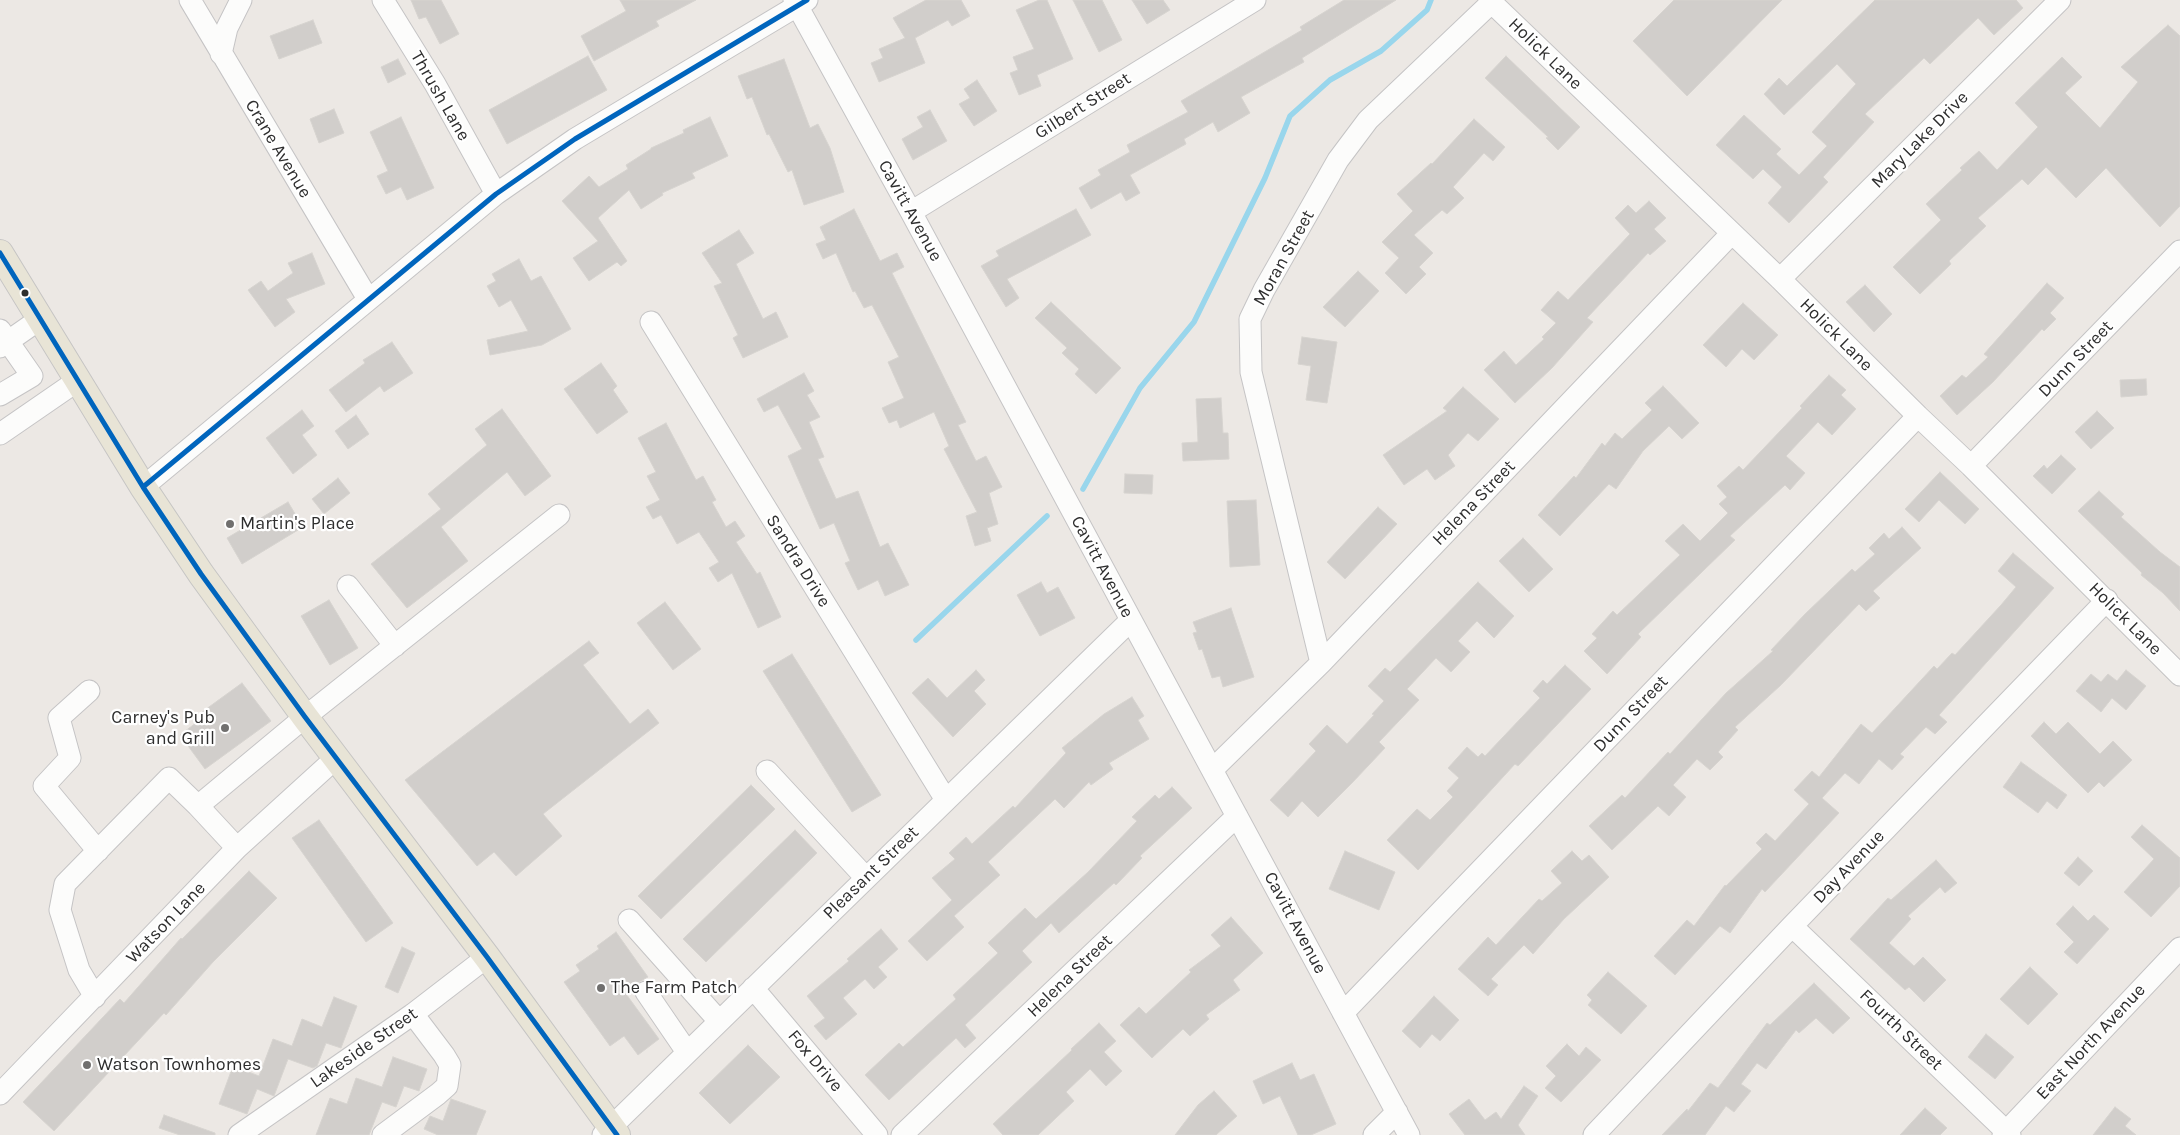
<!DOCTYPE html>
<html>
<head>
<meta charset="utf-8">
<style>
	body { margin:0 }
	canvas { display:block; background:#ece8e4 }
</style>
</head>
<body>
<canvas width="2180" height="1135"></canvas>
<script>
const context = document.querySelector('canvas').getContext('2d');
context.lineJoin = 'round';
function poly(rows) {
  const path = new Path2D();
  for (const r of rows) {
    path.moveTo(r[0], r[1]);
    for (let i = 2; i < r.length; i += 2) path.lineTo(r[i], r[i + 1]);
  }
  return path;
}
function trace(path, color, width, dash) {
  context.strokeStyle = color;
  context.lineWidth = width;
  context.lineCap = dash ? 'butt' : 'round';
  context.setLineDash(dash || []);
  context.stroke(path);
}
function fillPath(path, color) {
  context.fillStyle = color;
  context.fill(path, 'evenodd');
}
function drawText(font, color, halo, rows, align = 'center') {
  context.font = font + ' Karla,sans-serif';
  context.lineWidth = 4.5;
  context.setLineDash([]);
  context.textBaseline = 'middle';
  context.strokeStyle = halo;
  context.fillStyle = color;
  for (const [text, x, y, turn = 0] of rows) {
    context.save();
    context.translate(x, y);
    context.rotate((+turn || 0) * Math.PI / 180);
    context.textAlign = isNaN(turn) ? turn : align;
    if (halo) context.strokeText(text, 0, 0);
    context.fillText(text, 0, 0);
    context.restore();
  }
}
trace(poly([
	[1083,489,1140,388,1194,322,1265,178,1290,116,1330,80,1381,51,1427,10,1431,0],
	[916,640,1047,516]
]), '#99d6ec', 5.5);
const building = poly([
	[411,0,441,0,459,34,440,44,426,17,419,19,411,0],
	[620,0,696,0,656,21,659,26,594,61,581,36,626,11,620,0],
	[926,0,961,0,970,16,952,26,948,20,915,38,925,63,879,82,871,63,883,58,879,49,905,38,893,18,926,0],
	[1039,0,1047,0,1073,59,1037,75,1041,86,1019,95,1010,73,1018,70,1013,57,1034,49,1016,10,1039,0],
	[1073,0,1102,0,1122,40,1099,52,1073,0],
	[1132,0,1163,0,1170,10,1147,24,1132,0],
	[1344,0,1396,0,1302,58,1304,62,1241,97,1250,113,1218,132,1213,122,1184,139,1186,144,1130,175,1140,193,1126,201,1121,192,1091,209,1079,188,1101,175,1098,170,1130,152,1127,145,1188,112,1181,101,1302,30,1300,27,1344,0],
	[1674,0,1782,0,1687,96,1633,41,1674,0],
	[1875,0,2016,0,2023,8,1994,35,1978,18,1930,64,1924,58,1865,114,1874,122,1823,177,1828,182,1789,223,1768,203,1782,187,1763,169,1753,179,1716,145,1744,115,1781,149,1776,154,1799,175,1827,146,1812,132,1856,84,1837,64,1784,115,1764,94,1779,78,1787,86,1875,0],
	[313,20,322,43,279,59,270,36,313,20],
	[2168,25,2180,36,2180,206,2160,227,2106,168,2076,198,2046,167,2028,185,2022,179,1978,218,1986,226,1949,261,1951,264,1920,294,1893,267,1941,220,1926,204,1962,170,1960,168,1979,151,1997,170,2038,127,2015,103,2062,57,2082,77,2065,93,2100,128,2138,82,2121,67,2168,25],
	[588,56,607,90,507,144,489,110,588,56],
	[1506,56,1580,127,1558,150,1546,138,1548,137,1485,78,1506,56],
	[398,59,406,74,388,83,381,67,398,59],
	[784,59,810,128,818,124,830,148,844,192,804,205,792,170,788,172,769,134,767,135,752,97,747,99,738,76,784,59],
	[977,80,997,111,974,126,959,104,970,98,964,89,977,80],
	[334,109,344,133,319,143,310,119,334,109],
	[930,110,947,141,913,160,902,139,923,127,917,117,930,110],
	[401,117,434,188,407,200,401,187,386,194,377,176,388,171,370,132,401,117],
	[710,117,728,156,692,173,695,178,662,193,663,195,641,209,629,190,598,218,627,261,621,266,617,262,589,281,573,258,598,241,562,201,589,176,599,187,628,169,626,165,651,149,651,148,684,133,683,130,710,117],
	[1474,119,1505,147,1493,161,1484,153,1453,187,1464,198,1447,214,1442,210,1414,235,1433,253,1419,267,1426,274,1406,294,1385,273,1399,258,1382,242,1413,211,1397,194,1431,163,1432,164,1474,119],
	[1649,201,1666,218,1654,229,1666,241,1650,255,1648,253,1587,318,1593,322,1552,368,1515,403,1484,370,1504,351,1516,365,1544,339,1542,337,1556,323,1541,310,1558,291,1568,300,1630,234,1615,218,1628,205,1636,213,1649,201],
	[854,209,880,261,897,253,904,267,892,273,966,422,958,425,976,461,986,456,1002,487,989,493,998,524,987,528,991,541,975,546,966,516,977,512,944,449,949,446,934,412,900,428,897,420,889,423,882,408,904,398,888,362,899,357,872,305,864,308,855,291,853,292,836,253,823,259,816,244,826,240,820,227,854,209],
	[1076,209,1091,235,1007,279,1019,298,1006,307,981,266,999,256,996,251,1076,209],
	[739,230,754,253,736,264,763,319,776,312,788,337,743,358,733,338,738,335,714,286,722,283,702,253,739,230],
	[312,253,325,284,286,299,295,312,275,327,248,290,261,281,268,291,293,273,288,263,312,253],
	[519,259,531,281,541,276,571,329,542,345,490,355,487,340,528,331,511,300,499,307,487,286,496,281,492,274,519,259],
	[1358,271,1379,291,1345,327,1323,307,1358,271],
	[2047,283,2064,298,2050,313,2056,319,2044,331,2042,329,1993,382,1957,415,1940,396,1962,375,1966,378,1988,357,1984,354,2047,283],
	[1865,285,1892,314,1874,332,1846,302,1865,285],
	[1051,302,1121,368,1096,394,1075,374,1079,369,1062,353,1067,348,1035,318,1051,302],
	[1743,303,1778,335,1754,360,1742,349,1726,367,1703,345,1743,303],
	[1302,337,1337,342,1327,403,1306,400,1311,366,1298,364,1302,337],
	[392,342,413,373,384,392,380,386,346,412,329,390,365,363,363,360,392,342],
	[601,363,617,386,613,390,628,412,597,434,564,389,601,363],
	[804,373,814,391,807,395,820,417,809,422,824,457,818,459,836,499,858,491,880,547,888,543,909,585,885,596,878,580,858,590,845,563,850,561,834,523,820,529,788,456,802,449,778,405,764,412,757,399,804,373],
	[1829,375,1846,390,1841,395,1856,409,1832,435,1818,422,1786,456,1805,473,1790,490,1785,485,1730,536,1735,540,1638,634,1641,637,1607,674,1584,651,1597,638,1592,634,1613,611,1617,615,1680,555,1665,541,1683,524,1700,541,1728,513,1719,504,1727,497,1717,486,1739,466,1743,470,1802,408,1800,406,1829,375],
	[2146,379,2147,395,2121,397,2120,380,2146,379],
	[1663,386,1699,423,1682,439,1669,426,1643,451,1616,489,1609,484,1560,536,1538,515,1574,476,1576,478,1602,443,1605,446,1615,433,1622,439,1652,410,1645,403,1663,386],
	[1463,387,1499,419,1478,441,1468,433,1448,455,1455,466,1435,480,1427,469,1404,485,1383,455,1447,411,1443,408,1463,387],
	[1221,398,1223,433,1228,433,1229,459,1183,461,1182,443,1198,442,1196,399,1221,398],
	[502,409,551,476,525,496,507,472,441,527,468,561,407,608,371,564,441,509,428,494,487,445,475,429,502,409],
	[302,410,314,426,302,435,317,455,293,474,266,438,302,410],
	[2097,411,2114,428,2091,449,2075,432,2097,411],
	[356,415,369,434,348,449,335,431,356,415],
	[666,423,696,480,703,476,716,500,712,502,726,527,735,521,745,536,736,542,757,574,760,572,781,617,758,628,732,573,718,582,709,568,719,562,699,532,677,544,661,515,653,519,646,507,660,500,647,476,656,472,638,438,666,423],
	[2061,455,2076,469,2052,494,2033,476,2044,465,2047,469,2061,455],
	[1940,472,1979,509,1965,524,1939,500,1919,522,1905,509,1940,472],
	[1125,474,1153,475,1152,494,1124,493,1125,474],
	[338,478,350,493,324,514,312,499,338,478],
	[2099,491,2124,514,2121,517,2160,552,2180,567,2180,611,2163,593,2141,575,2142,573,2078,511,2099,491],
	[1256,500,1260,565,1230,567,1227,501,1256,500],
	[288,502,303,527,242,564,227,538,288,502],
	[1378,507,1397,524,1345,579,1327,562,1378,507],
	[1902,527,1921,548,1873,591,1880,598,1866,611,1859,604,1781,685,1735,727,1738,730,1718,752,1723,757,1710,770,1697,759,1673,785,1686,797,1669,816,1658,806,1612,850,1589,826,1622,795,1625,798,1668,752,1670,754,1726,693,1773,651,1771,650,1805,614,1852,569,1855,572,1875,554,1869,548,1884,533,1889,539,1902,527],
	[1523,538,1553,569,1529,592,1499,561,1523,538],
	[2013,553,2054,588,1939,715,1947,722,1935,734,1926,727,1900,754,1904,757,1892,770,1879,759,1859,784,1845,773,1822,798,1839,813,1765,892,1762,889,1730,933,1720,926,1675,975,1654,956,1687,920,1694,926,1725,885,1726,886,1762,849,1756,843,1766,833,1775,841,1809,804,1794,790,1812,771,1819,777,1861,724,1872,733,1934,666,1937,669,1952,653,1955,655,2001,605,2016,587,1998,571,2013,553],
	[1041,582,1047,593,1058,587,1075,618,1040,636,1017,595,1041,582],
	[1478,582,1514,616,1494,638,1477,621,1458,641,1470,652,1451,672,1436,658,1407,689,1419,700,1379,742,1385,748,1352,783,1318,817,1302,801,1288,817,1270,800,1316,751,1309,744,1327,725,1347,744,1374,715,1372,714,1384,701,1368,686,1385,668,1390,672,1478,582],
	[329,600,358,648,330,665,301,616,329,600],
	[665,602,701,649,673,670,637,623,665,602],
	[1231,608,1254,677,1223,687,1220,676,1212,678,1202,649,1199,650,1193,633,1197,632,1193,622,1231,608],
	[589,641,599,653,583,665,630,724,648,709,659,723,543,814,562,836,516,876,494,852,477,866,405,780,589,641],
	[792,654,881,795,852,812,763,671,792,654],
	[1565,665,1591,689,1518,766,1515,764,1418,870,1387,840,1417,809,1430,820,1453,797,1447,791,1459,778,1448,768,1467,747,1478,757,1482,753,1485,756,1540,698,1533,691,1543,680,1547,684,1565,665],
	[976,670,985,680,974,691,986,704,953,737,912,693,928,678,947,698,976,670],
	[2126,670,2146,686,2126,710,2112,698,2101,712,2076,691,2091,674,2101,682,2108,674,2117,681,2126,670],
	[242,683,271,721,205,769,180,735,205,716,202,712,242,683],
	[1132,697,1144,716,1138,720,1149,739,1109,763,1113,769,1091,785,1089,782,1064,808,1055,799,988,862,1000,875,954,916,964,927,927,961,908,941,952,900,932,878,955,859,949,853,966,837,972,844,1013,806,1015,808,1066,753,1062,748,1104,714,1132,697],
	[2044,722,2056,734,2068,722,2100,754,2113,741,2132,760,2104,787,2099,782,2088,793,2031,736,2044,722],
	[2021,762,2067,795,2057,809,2047,801,2038,813,2003,787,2021,762],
	[751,785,775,809,661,919,638,896,751,785],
	[1172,787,1192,808,1140,856,1142,858,1116,885,1114,883,1059,933,1051,923,1022,951,1032,962,965,1025,976,1038,965,1048,956,1038,889,1100,865,1075,899,1043,903,1047,956,999,953,995,998,953,988,943,1025,908,1036,919,1088,872,1137,821,1132,817,1155,795,1159,799,1172,787],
	[319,820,393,923,366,942,292,838,319,820],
	[2142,825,2180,858,2180,886,2151,917,2124,892,2154,859,2131,837,2142,825],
	[795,830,817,853,706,962,683,939,795,830],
	[1345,851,1395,872,1379,910,1329,889,1345,851],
	[1572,851,1582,861,1589,855,1609,877,1564,919,1533,954,1524,945,1491,979,1498,985,1488,996,1458,969,1488,937,1496,945,1539,899,1542,901,1562,883,1551,871,1572,851],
	[2078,857,2093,871,2079,886,2064,873,2078,857],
	[1936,860,1957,883,1945,893,1940,887,1908,916,1911,919,1889,943,1914,966,1923,957,1946,980,1924,1002,1909,987,1905,990,1850,939,1888,898,1891,900,1936,860],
	[249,871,277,898,213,962,166,1015,164,1013,54,1131,23,1102,120,999,124,1003,181,938,182,939,249,871],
	[2073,906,2088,921,2094,915,2109,929,2077,964,2064,952,2074,942,2056,924,2073,906],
	[1231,917,1263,953,1233,980,1240,990,1206,1015,1209,1019,1190,1036,1183,1029,1152,1058,1120,1025,1139,1007,1146,1014,1191,972,1189,970,1221,946,1211,935,1231,917],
	[881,929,898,949,878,967,887,977,874,989,865,979,843,998,857,1014,826,1040,814,1026,825,1018,807,996,849,961,847,959,881,929],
	[616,932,648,977,639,982,626,994,659,1039,638,1055,624,1036,610,1046,564,982,580,971,576,965,599,949,597,946,616,932],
	[402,947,415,953,398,993,385,987,402,947],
	[2030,967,2058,994,2028,1025,2000,999,2030,967],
	[1608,972,1647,1006,1621,1034,1588,1005,1592,1000,1587,995,1608,972],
	[1814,983,1850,1018,1833,1034,1816,1018,1799,1033,1796,1030,1766,1069,1757,1063,1741,1084,1751,1091,1734,1112,1726,1106,1705,1135,1662,1135,1687,1109,1688,1111,1710,1083,1718,1088,1767,1023,1770,1025,1814,983],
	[1434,996,1459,1020,1440,1041,1432,1034,1420,1048,1402,1031,1434,996],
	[334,997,357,1006,341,1048,326,1043,317,1066,313,1068,288,1059,274,1096,257,1089,247,1114,219,1104,233,1066,259,1076,273,1039,292,1046,302,1019,322,1027,334,997],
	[1099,1023,1116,1041,1104,1052,1122,1071,1106,1086,1090,1069,1066,1092,1074,1101,1038,1135,1003,1135,993,1124,1072,1050,1071,1049,1099,1023],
	[1986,1034,2014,1057,1995,1079,1968,1057,1986,1034],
	[1567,1044,1579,1056,1586,1047,1601,1060,1561,1102,1545,1088,1556,1076,1546,1066,1567,1044],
	[748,1045,780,1077,730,1124,699,1093,748,1045],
	[393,1057,427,1069,419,1091,404,1086,396,1107,382,1102,369,1135,316,1135,330,1098,347,1104,356,1078,382,1087,393,1057],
	[1292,1063,1300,1080,1314,1074,1336,1124,1311,1135,1298,1135,1280,1096,1263,1104,1253,1081,1292,1063],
	[1524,1086,1538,1096,1518,1125,1525,1135,1465,1135,1449,1114,1469,1099,1485,1120,1496,1112,1501,1119,1524,1086],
	[1214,1091,1237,1116,1216,1135,1175,1135,1198,1105,1214,1091],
	[451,1099,486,1111,476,1135,438,1135,424,1129,430,1116,443,1121,451,1099],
	[2115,1107,2131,1119,2125,1126,2136,1135,2093,1135,2115,1107],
	[1925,1108,1947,1128,1940,1135,1900,1135,1925,1108],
	[164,1115,215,1133,215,1135,180,1135,159,1128,164,1115]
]);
fillPath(building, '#d1cecb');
trace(building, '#d7d4d0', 1);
const minor = poly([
	[190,0,368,299],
	[383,0,435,84,496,194],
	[794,0,911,212,1409,1135],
	[1489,0,1780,279,1918,416,1971,466,2180,675],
	[221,54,227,28,241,0],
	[911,212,1255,0],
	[1780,279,2060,0],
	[651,322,946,800],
	[0,330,32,376,0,395],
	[0,347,40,319],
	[0,434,77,381],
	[1971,466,2180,251],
	[143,487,496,194,575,139,807,0],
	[348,586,395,646],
	[1321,663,1251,372,1250,319,1264,290,1338,160,1368,120,1491,3],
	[89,691,59,718,70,758,44,786,98,851],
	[1212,770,1321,663,1732,233],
	[767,771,866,878],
	[198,806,237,848],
	[629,920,719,1021],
	[1792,926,2010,1135],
	[753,988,877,1135],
	[646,992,687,1052],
	[95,997,79,970,60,910,65,884,169,778,198,806,305,717,559,515],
	[1343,1013,1918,416],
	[0,1094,237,848,336,758],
	[239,1135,413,1014,487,957],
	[383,1135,438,1094,447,1086,450,1065,444,1055,413,1014],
	[603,1135,1131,620],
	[902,1135,1237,816],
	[1374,1135,1397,1112],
	[1594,1135,1792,926,2107,600],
	[2003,1135,2180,948]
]);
const major = poly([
	[0,253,143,487,201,574,305,717,487,957,617,1135]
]);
trace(minor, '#c5c4c5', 23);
trace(major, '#c6c5c4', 28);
trace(minor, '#fcfcfb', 21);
trace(major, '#e8e4d6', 26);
trace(poly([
	[0,253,143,487,201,574,305,717,487,957,617,1135],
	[143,487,496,194,575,139,807,0]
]), '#0065bd', 5);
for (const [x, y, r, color] of [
	[25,293,4.5,"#2e2e2e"],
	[230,524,5,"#706f6e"],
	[225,728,5,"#706f6e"],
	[601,988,5,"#706f6e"],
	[87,1065,5,"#706f6e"]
]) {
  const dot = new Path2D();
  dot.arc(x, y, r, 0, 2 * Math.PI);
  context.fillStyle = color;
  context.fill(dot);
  trace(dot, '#fff', 2);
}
drawText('18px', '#2e2e2e', '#fff', [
	["Holick Lane",1545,54,44],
	["Thrush Lane",440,96,60],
	["Gilbert Street",1083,106,-32],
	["Mary Lake Drive",1920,140,-45],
	["Crane Avenue",278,149,59],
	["Cavitt Avenue",910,211,61],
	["Moran Street",1284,258,-61],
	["Holick Lane",1836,335,45],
	["Dunn Street",2076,359,-46],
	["Helena Street",1474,503,-46],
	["Sandra Drive",798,561,58],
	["Cavitt Avenue",1102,567,62],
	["Holick Lane",2125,619,45],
	["Dunn Street",1631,714,-46],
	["Day Avenue",1849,867,-46],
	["Pleasant Street",871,873,-44],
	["Watson Lane",166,923,-46],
	["Cavitt Avenue",1295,923,62],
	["Helena Street",1070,976,-44],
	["Fourth Street",1901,1030,44],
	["East North Avenue",2091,1042,-47],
	["Lakeside Street",364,1048,-35],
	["Fox Drive",815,1061,50]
]);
drawText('18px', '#2e2e2e', '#fff', [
	["Martin's Place",240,524],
	["Carney's Pub",215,718,"right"],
	["and Grill",215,739,"right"],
	["The Farm Patch",611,988],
	["Watson Townhomes",97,1065]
], 'left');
</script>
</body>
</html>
